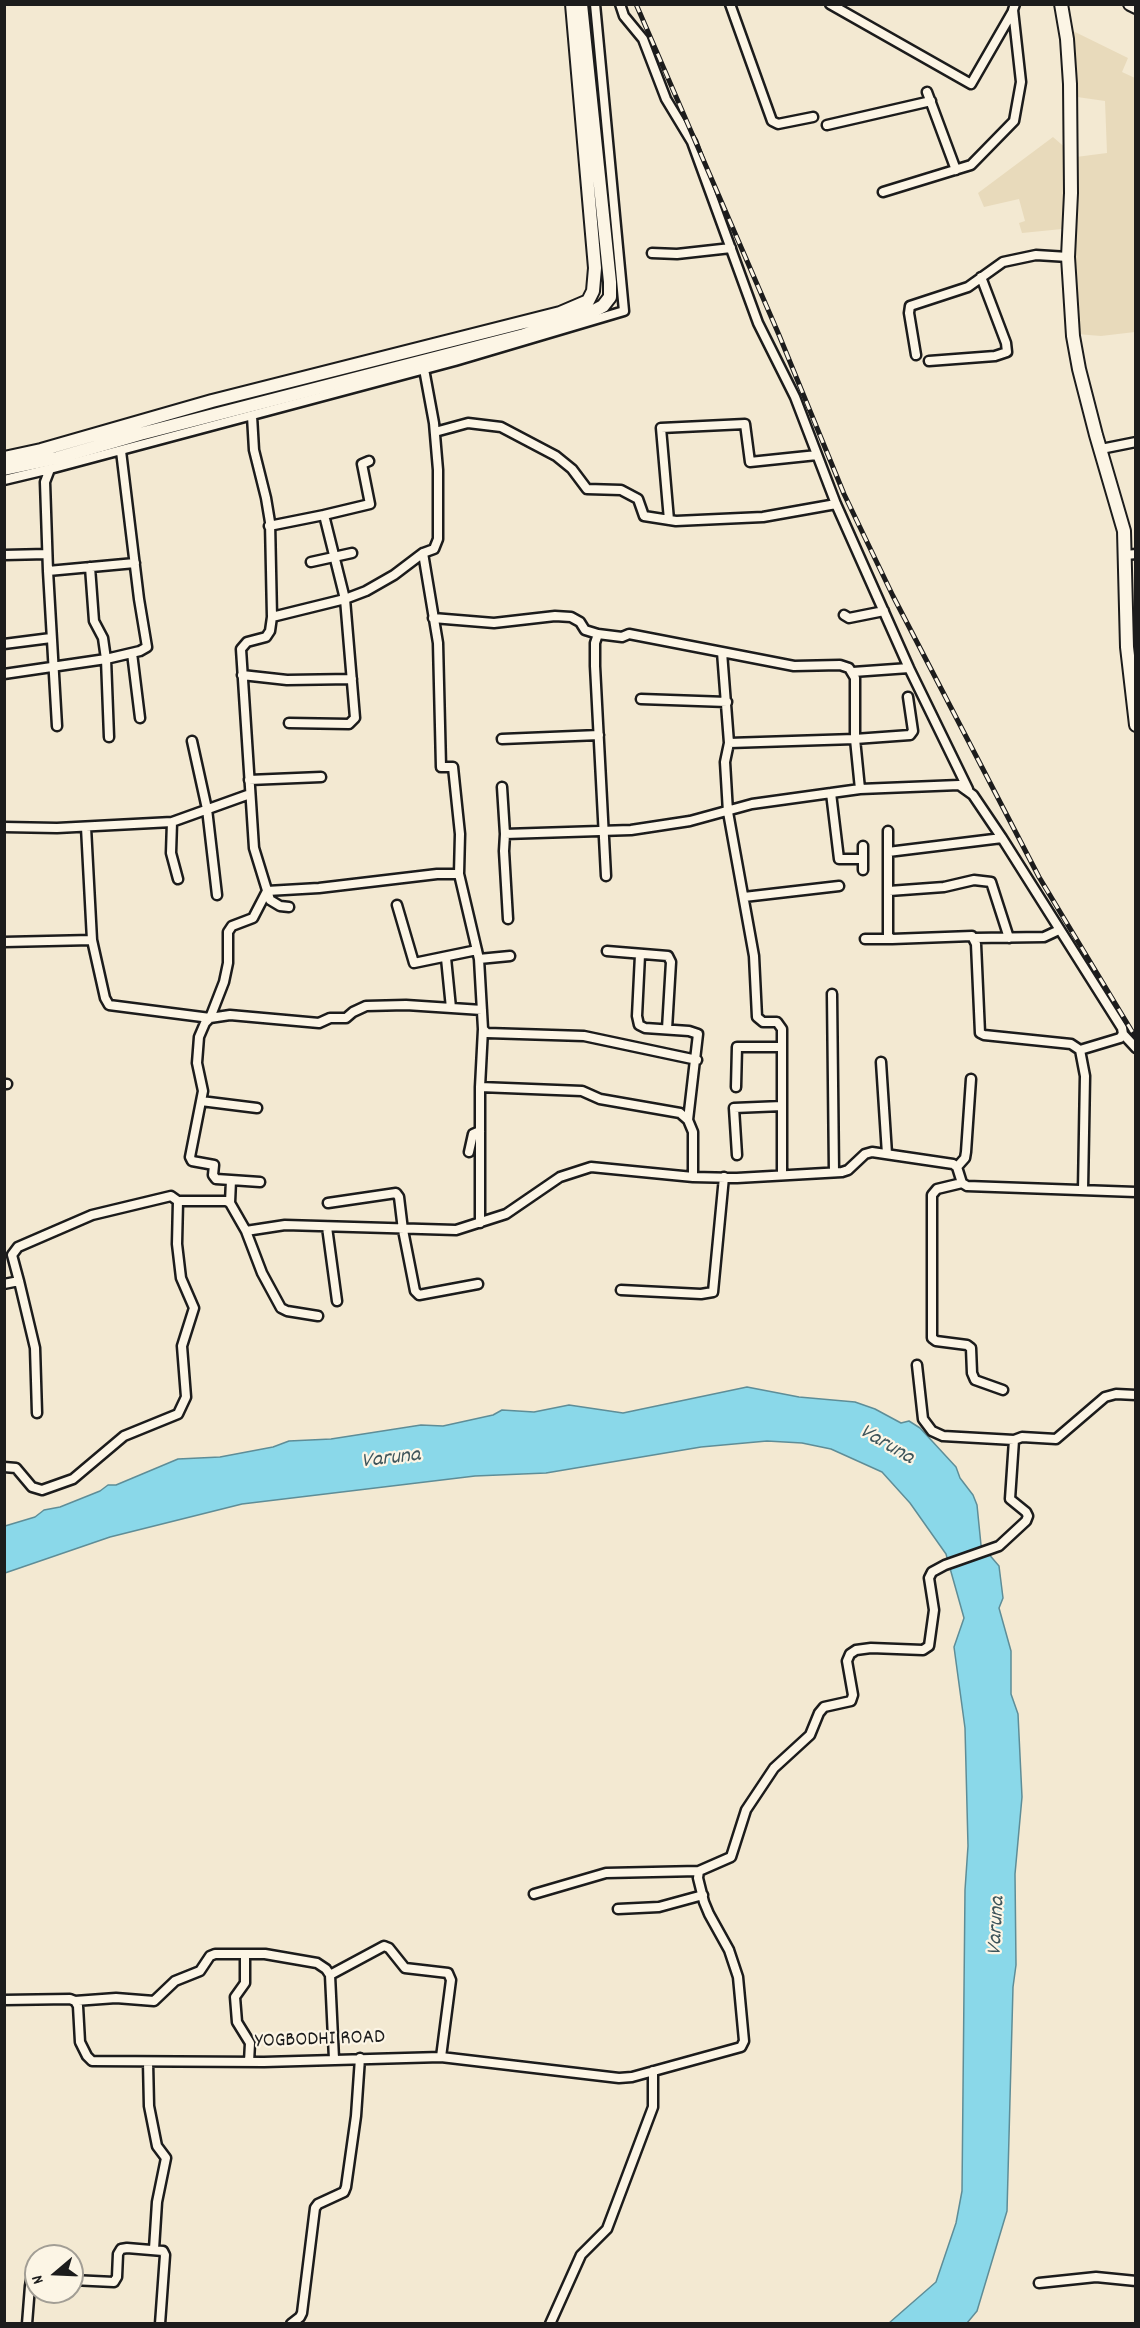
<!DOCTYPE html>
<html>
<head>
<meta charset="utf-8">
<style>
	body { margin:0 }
	#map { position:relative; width:1140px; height:2328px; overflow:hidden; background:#f3e9d2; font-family:Dekko,sans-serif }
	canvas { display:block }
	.frame { position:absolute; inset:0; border:6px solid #1c1c1c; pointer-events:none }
	.north { position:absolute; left:24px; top:2244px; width:60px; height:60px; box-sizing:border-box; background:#fcf5e5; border:2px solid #a29e95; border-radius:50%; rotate:251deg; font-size:16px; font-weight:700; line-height:24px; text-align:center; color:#1c1c1c }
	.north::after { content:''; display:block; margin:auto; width:21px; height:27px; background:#1c1c1c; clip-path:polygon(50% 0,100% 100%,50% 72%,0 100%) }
</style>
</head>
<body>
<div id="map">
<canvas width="1140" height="2328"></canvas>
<div class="frame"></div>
<div class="north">N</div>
</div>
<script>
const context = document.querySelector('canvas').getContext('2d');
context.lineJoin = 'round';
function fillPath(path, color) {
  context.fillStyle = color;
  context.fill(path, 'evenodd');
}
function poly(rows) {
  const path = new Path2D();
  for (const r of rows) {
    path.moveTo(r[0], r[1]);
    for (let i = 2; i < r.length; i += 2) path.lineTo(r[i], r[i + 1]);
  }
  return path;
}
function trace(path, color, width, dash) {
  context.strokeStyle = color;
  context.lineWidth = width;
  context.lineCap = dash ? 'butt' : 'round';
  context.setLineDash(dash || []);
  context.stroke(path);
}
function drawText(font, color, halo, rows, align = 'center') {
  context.font = font + ' Dekko,sans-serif';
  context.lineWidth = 4.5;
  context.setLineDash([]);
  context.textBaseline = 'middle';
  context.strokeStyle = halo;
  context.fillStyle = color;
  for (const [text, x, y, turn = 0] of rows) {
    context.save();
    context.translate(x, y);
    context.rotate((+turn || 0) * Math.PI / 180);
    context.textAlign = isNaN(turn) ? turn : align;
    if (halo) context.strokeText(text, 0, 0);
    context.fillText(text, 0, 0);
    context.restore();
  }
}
fillPath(poly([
	[1071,30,1128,58,1122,72,1135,78,1135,332,1101,336,1077,334,1072,228,1022,233,1019,223,1025,221,1019,199,984,207,978,193,1053,137,1076,157,1107,153,1105,101,1077,97]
]), '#e8dabb');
const water = poly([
	[747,1387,799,1397,855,1402,875,1409,901,1423,909,1421,920,1428,956,1467,960,1478,973,1495,977,1505,981,1545,999,1566,1003,1598,999,1608,1011,1651,1011,1694,1018,1714,1022,1797,1015,1874,1016,1965,1013,1987,1007,2211,977,2311,967,2323,889,2323,936,2282,956,2223,962,2191,965,1890,968,1846,965,1728,954,1647,964,1618,946,1554,910,1503,882,1472,831,1449,802,1443,767,1441,701,1447,546,1473,475,1476,242,1504,110,1537,5,1573,5,1526,35,1517,44,1510,60,1507,100,1491,108,1485,116,1485,178,1459,220,1457,273,1447,289,1441,331,1439,421,1425,443,1426,493,1415,502,1410,534,1412,569,1405,623,1413,747,1387]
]);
fillPath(water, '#8ad8e9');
trace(water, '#5e8d97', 1.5);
const street = poly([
	[620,4,624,16,643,39,666,99,692,142,758,323,795,397,836,504,909,668,968,789],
	[730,4,772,121,778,124,813,117],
	[830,4,971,84,1013,11],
	[927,92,956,170],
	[827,125,931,101],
	[883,192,971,165,1014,121,1021,82,1013,10,1015,4],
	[652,253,677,254,731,248],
	[916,355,909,313,910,306,968,287,1003,262,1036,255,1068,257],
	[929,361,995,356,1007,352,1006,343,981,277],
	[424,369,434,423,438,470,438,539,434,549,423,553,438,643,441,767,453,767,460,834,459,874,479,959,483,1029,487,1033,584,1036,697,1060],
	[252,416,254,450,266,498,270,522,272,617],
	[435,432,468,423,501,427,556,456,572,469,587,489,621,490,638,499,644,516,676,521,763,517,836,504],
	[1101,449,1136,442],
	[4,480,50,469],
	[324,515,370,504,362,464,369,461],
	[669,520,661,428,745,424,750,462,817,455],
	[269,526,324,515,345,599,355,718,349,724,289,723],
	[4,555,47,554],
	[1126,555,1136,554],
	[311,562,352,553],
	[90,567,94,621,103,638,106,659,109,737],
	[48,571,135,563],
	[844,615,849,618,884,611],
	[433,618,494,623,555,616,571,617,580,622,585,630,598,634,622,637,629,634,722,652,729,743,725,762,728,812,754,956,757,1017,763,1022,777,1022,782,1029,782,1175],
	[598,634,595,643,595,666,606,876],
	[4,644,51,638],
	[722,652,794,666,840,665,849,668,855,678,855,739,910,735,913,731,908,697],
	[132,653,140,718],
	[853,672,909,668],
	[4,674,106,659,140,651,147,647,139,599,121,451],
	[242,675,287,680,352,679],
	[641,699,727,702],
	[57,726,48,571,45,482,50,469,455,361,624,311,595,4],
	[502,739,599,735],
	[192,741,207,809,217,895],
	[729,743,855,739,860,789],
	[249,780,321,777],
	[502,787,505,834],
	[831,793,839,859,863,859],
	[4,827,57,828,172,822],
	[888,831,888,936,892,939,972,936,976,944,980,1033,984,1035,1071,1044,1080,1050,1085,1076,1083,1190],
	[888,852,1002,838],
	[863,870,863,846],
	[178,879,171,853,172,822,250,794],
	[889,891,944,887,974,880,991,882,1009,938],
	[744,897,839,886],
	[397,905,414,963,477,950],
	[289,907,280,906,270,900,254,848,241,649,247,642,266,637,270,631,272,617,345,599,366,591,394,575,423,553],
	[508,919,504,851,505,834,631,830,690,821,752,804,860,789,959,785,973,795,1002,838,1122,1028,1123,1034,1120,1038,1080,1050],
	[974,938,1044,937,1059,930],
	[865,939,892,939],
	[92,940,105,998,109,1005,210,1018,224,982,228,963,228,932,232,926,253,918,267,891,319,888,437,874,459,874],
	[4,942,92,940,86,827],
	[607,951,668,956,671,962,667,1029],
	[640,955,637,1016,639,1025,645,1028,689,1031,698,1034,688,1120],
	[446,958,451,1008],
	[479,959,510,956],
	[832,994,834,1172],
	[1123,1034,1136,1048],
	[881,1062,887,1154],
	[4,1084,7,1084],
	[480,1087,582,1091,600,1099,680,1113,688,1120,693,1132,693,1177],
	[736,1087,737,1047,782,1047],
	[201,1101,257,1108],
	[469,1152,473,1134,480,1131],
	[737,1155,734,1108,782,1106],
	[957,1167,965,1158,966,1152,971,1079],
	[231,1180,216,1179,213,1175,214,1165,192,1161,190,1157,203,1091,197,1063,199,1037,205,1023,210,1018,230,1015,319,1023,330,1018,346,1018,353,1012,366,1006,406,1005,482,1010],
	[962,1183,937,1189,932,1195,932,1338,936,1341,967,1345,971,1348,972,1373,975,1380,1003,1390],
	[178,1201,226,1201,230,1203,246,1231,262,1273,281,1308,287,1311,318,1316],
	[230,1203,231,1180,260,1182],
	[328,1203,396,1193,399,1197,403,1230,415,1291,419,1295,478,1284],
	[480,1223,480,1087,483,1029],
	[327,1227,337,1301],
	[246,1231,285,1225,456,1230,506,1214,560,1177,591,1167,693,1177,737,1178,842,1172,848,1170,865,1154,872,1152,953,1164,957,1167,962,1183,967,1186,1136,1192],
	[4,1284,19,1281,35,1348,37,1413],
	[621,1290,701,1294,713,1292,724,1177],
	[917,1365,923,1419,932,1431,943,1436,1014,1440],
	[4,1467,16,1468,32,1487,42,1490,73,1479,124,1436,178,1414,186,1397,182,1346,194,1308,181,1278,177,1244,178,1201,171,1196,92,1215,18,1247,12,1255,19,1281],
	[534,1894,606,1873,699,1871],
	[618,1909,659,1907,703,1895],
	[245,1954,245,1983,235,1997,237,2022,250,2043,249,2062],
	[330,1975,384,1946,389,1948,405,1968,448,1973,451,1980,441,2057],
	[4,2000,70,1999,75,2001,78,2006,80,2042,87,2056,92,2061,264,2062,441,2057,619,2078,632,2077,741,2047,744,2041,738,1977,729,1950,709,1914,704,1902,698,1878,699,1871,731,1857,746,1810,774,1768,810,1735,819,1713,824,1707,851,1701,853,1695,847,1661,850,1654,856,1650,871,1648,923,1650,929,1646,934,1610,929,1578,932,1572,945,1565,999,1546,1026,1521,1028,1516,1026,1512,1010,1499,1014,1440,1022,1437,1056,1439,1105,1397,1116,1394,1136,1395],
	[75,2001,116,1998,154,2001,175,1981,200,1971,210,1956,215,1954,265,1954,317,1963,326,1969,330,1975,334,2059],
	[148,2062,149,2106,157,2146,166,2158,157,2202,154,2249],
	[72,2280,114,2282,117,2277,118,2254,121,2249,127,2248,163,2251,165,2255,160,2324],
	[1039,2283,1096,2277,1136,2281],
	[27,2324,30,2286,31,2280,36,2278],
	[291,2324,300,2317,302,2313,315,2208,318,2204,344,2192,346,2187,356,2116,360,2058],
	[550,2324,581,2255,607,2229,653,2107,653,2071]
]);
const secondary = poly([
	[1061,4,1067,39,1070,84,1071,193,1068,257,1073,336,1079,369,1096,435,1124,531,1127,647,1136,725],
	[1130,4,1136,7],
	[4,458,41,450,212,401,560,313,588,301,593,291,595,268,572,4],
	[4,469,57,458,140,434,524,335,590,313,603,306,610,297,610,282,581,4]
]);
trace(street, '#1c1c1c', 13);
trace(secondary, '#1c1c1c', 16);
trace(street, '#fcf5e5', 8);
trace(secondary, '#fcf5e5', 12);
const rail = poly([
	[636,4,779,335,844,494,893,596,1039,877,1136,1038]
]);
trace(rail, '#1c1c1c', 5);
trace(rail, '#fcf5e5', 3, [9]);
drawText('21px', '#1c1c1c', '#fcf5e5', [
	["YOGBODHI ROAD",320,2041,-2]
]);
drawText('italic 22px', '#3d545a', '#fcf5e5', [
	["Varuna",886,1446,30],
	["Varuna",391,1460,-7],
	["Varuna",998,1926,-87]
]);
</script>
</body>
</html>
